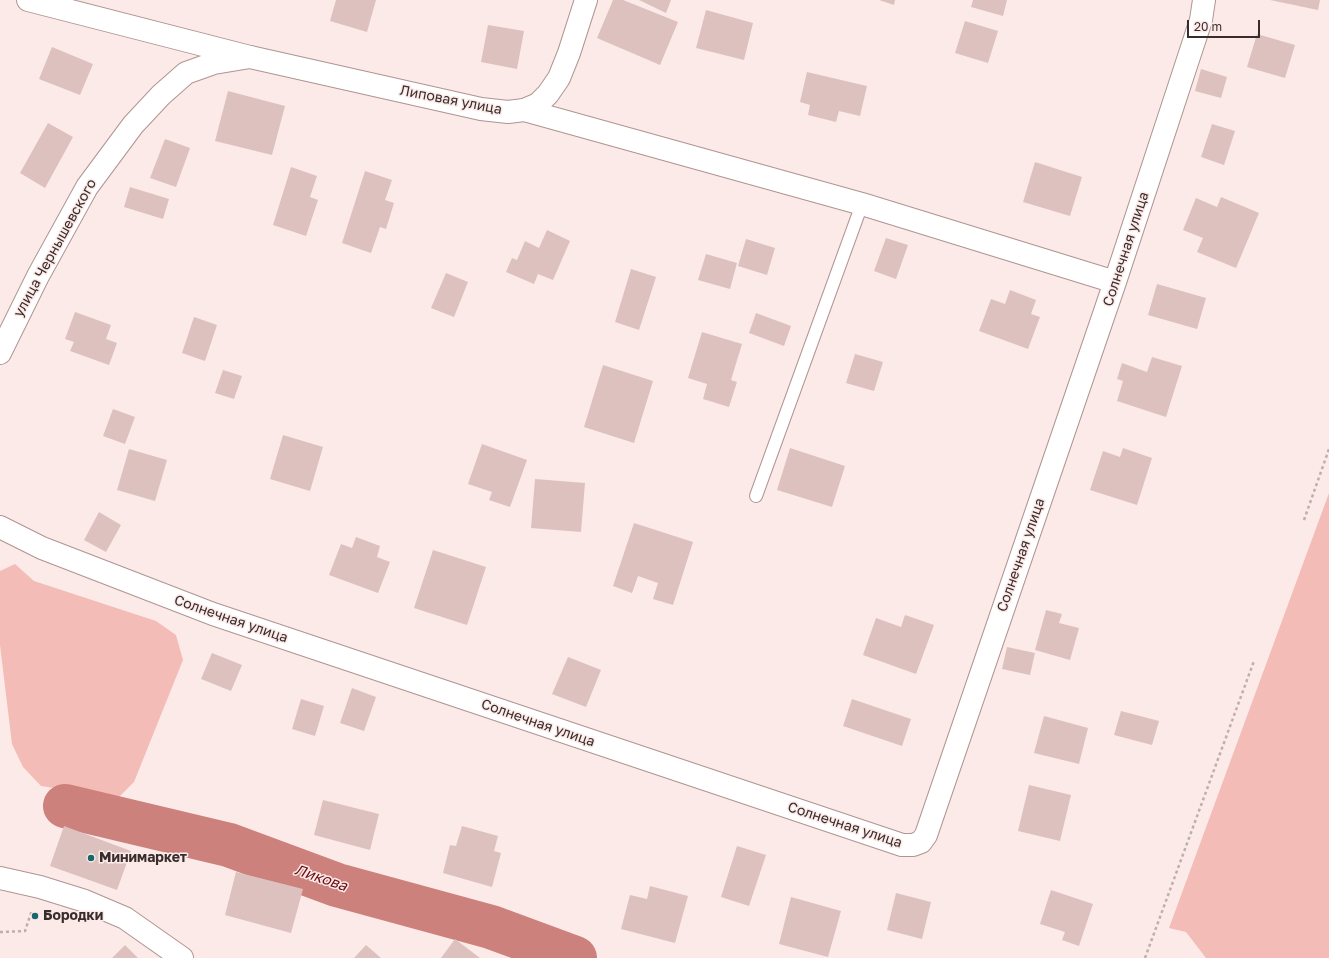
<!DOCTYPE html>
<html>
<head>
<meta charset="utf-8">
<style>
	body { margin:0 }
	#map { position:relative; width:1329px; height:958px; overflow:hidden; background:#fceae8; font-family:"Golos Text",sans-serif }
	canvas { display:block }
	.scale { position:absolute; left:1187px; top:20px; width:73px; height:18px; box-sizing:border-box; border:2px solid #382d2c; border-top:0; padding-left:5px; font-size:12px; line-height:14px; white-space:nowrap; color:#382d2c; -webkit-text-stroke:3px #fceae8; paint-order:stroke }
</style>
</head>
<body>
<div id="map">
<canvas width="1329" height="958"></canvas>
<div class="scale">20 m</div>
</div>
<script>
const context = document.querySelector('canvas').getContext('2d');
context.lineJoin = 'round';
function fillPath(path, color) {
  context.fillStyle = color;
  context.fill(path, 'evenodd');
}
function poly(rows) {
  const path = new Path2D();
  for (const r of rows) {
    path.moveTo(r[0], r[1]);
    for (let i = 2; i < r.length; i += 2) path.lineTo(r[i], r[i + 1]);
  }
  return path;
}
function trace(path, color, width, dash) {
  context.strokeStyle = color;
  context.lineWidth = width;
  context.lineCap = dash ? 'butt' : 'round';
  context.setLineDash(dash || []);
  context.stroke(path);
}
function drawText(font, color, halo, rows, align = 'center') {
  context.font = font + ' "Golos Text",sans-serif';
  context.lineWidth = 3;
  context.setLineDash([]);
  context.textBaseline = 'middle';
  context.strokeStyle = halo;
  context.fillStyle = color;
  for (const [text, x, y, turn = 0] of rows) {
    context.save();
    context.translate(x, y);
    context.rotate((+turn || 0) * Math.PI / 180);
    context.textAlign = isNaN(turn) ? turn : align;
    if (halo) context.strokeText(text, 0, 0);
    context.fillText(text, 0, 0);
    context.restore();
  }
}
fillPath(poly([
	[1329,493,1329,958,1206,958,1186,932,1169,928],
	[15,564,34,581,156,621,176,635,183,660,134,782,116,800,90,804,67,790,41,786,23,767,12,744,0,645,0,571]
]), '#f3bcb7');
trace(poly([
	[65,806,229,845,337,885,491,927,575,958]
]), '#cc817c', 44);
fillPath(poly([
	[336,0,376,0,367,32,330,21],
	[613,0,623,0,678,22,660,65,597,38],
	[639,0,671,0,666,13],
	[879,0,895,0,894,5],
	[973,0,1007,0,1003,16,971,7],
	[1270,0,1320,0,1318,10],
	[706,10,753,23,744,60,696,48],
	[965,21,998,31,988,63,955,53],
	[488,25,524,31,517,69,481,62],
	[1257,34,1295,45,1285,78,1247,67],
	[52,47,93,64,80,95,39,79],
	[1201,69,1227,77,1221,98,1195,91],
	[807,72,867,86,860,116,839,111,836,122,808,115,810,105,800,102],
	[228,91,285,106,272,155,215,141],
	[48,123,73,137,45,188,20,173],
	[1212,124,1235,131,1224,165,1201,157],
	[165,139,190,148,176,187,150,178],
	[1035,162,1082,177,1070,216,1023,202],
	[291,167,317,176,310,197,318,200,306,236,273,225],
	[365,171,392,180,385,200,394,203,386,229,380,227,371,253,342,243],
	[130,187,169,199,163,219,124,207],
	[1221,197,1259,213,1236,268,1197,252,1203,238,1183,230,1196,198,1217,207],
	[547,230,570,241,553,280,538,274,534,284,506,272,512,258,517,260,525,241,539,248],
	[886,238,908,245,896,279,874,271],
	[746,239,775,248,767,275,738,266],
	[706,254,737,263,730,289,698,280],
	[631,269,656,277,639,330,615,322],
	[446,273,468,282,454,317,431,308],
	[1157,284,1206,298,1197,329,1148,315],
	[1010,290,1036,300,1031,314,1040,317,1028,349,979,331,991,299,1005,304],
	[75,312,111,325,106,339,117,343,109,365,70,351,74,342,65,339],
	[756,313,791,326,784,346,749,333],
	[194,317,217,325,205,361,182,353],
	[702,332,742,344,731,380,737,382,729,407,703,399,707,384,688,378],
	[855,354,883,362,874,391,846,383],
	[1152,357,1182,366,1166,417,1117,401,1123,381,1117,379,1122,363,1147,372],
	[603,365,653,381,634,443,584,427],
	[223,370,242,376,234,399,215,393],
	[113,409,135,417,125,444,103,436],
	[283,435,323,447,310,491,270,479],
	[482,444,527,460,510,507,489,500,492,492,468,484],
	[790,448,845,466,832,507,777,490],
	[1123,448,1152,458,1137,505,1090,490,1103,451,1120,457],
	[129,449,167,460,155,501,117,490],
	[535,479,585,483,581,532,531,528],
	[99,512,121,525,106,552,84,540],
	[634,523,693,542,673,605,653,599,658,583,638,576,632,593,613,586],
	[356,537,380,546,377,557,390,562,378,593,329,575,341,544,352,548],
	[433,550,486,567,467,625,414,608],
	[1046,610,1062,614,1059,623,1079,628,1070,660,1035,650],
	[905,615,934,625,916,674,863,655,876,618,901,627],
	[1007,647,1035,653,1030,675,1002,669],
	[212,653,242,665,231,691,201,679],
	[568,657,601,670,586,707,552,694],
	[352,688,376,697,364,731,340,723],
	[301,699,324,706,315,736,292,729],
	[852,699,911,719,902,746,843,726],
	[1121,711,1159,721,1152,745,1114,735],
	[1044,716,1088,728,1079,764,1034,753],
	[1029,785,1071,795,1060,841,1018,831],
	[323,800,379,814,370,850,314,835],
	[64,826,131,851,117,890,50,866],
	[462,826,498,836,494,851,501,853,492,887,443,873,450,845,456,846],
	[737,846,766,855,749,906,721,897],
	[236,872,303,889,291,933,225,915],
	[650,886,688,896,675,943,621,929,630,895,647,899],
	[1051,890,1093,904,1079,946,1062,940,1065,932,1040,924],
	[896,893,931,902,922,939,887,930],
	[791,897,841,911,828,957,779,944],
	[455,939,480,958,441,958],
	[125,945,138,958,112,958],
	[366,945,381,958,354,958]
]), '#ddc1be');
const service = poly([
	[756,496,862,204]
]);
const minor = poly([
	[28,0,250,57],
	[524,110,862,204,1115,282],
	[0,527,42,548,213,614,902,845,913,845,921,842,926,835,1115,282,1201,20,1204,0],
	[0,878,40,887,85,901,125,918,182,958]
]);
const tertiary = poly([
	[0,353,38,276,87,187,133,125,161,95,186,73,214,63,250,57,481,109,508,112,524,110,538,104,548,94,559,78,569,53,586,0]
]);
trace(service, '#af9492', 14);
trace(minor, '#af9492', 24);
trace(tertiary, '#af9492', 24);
trace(poly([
	[1304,520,1329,449],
	[0,932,25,931,32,910],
	[1145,958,1254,661]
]), '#beaeac', 2.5, [3, 3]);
trace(service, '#fff', 12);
trace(minor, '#fff', 22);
trace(tertiary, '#fff', 22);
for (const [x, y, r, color] of [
	[91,858,4,"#19666d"],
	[35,916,4,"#19666d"]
]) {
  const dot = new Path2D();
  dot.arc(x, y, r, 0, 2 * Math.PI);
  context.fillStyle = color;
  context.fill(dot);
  trace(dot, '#fceae8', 1.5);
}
drawText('14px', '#382d2c', '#fceae8', [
	["Липовая улица",451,100,11],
	["улица Чернышевского",55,248,-61],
	["Солнечная улица",1126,249,-72],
	["Солнечная улица",1021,555,-71],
	["Солнечная улица",231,619,19],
	["Солнечная улица",538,723,19],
	["Солнечная улица",845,825,18]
]);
drawText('bold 14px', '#382d2c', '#fceae8', [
	["Минимаркет",99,858],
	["Бородки",43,916]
], 'left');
drawText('italic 15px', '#680b13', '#fceae8', [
	["Ликова",321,878,19]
]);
</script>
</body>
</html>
